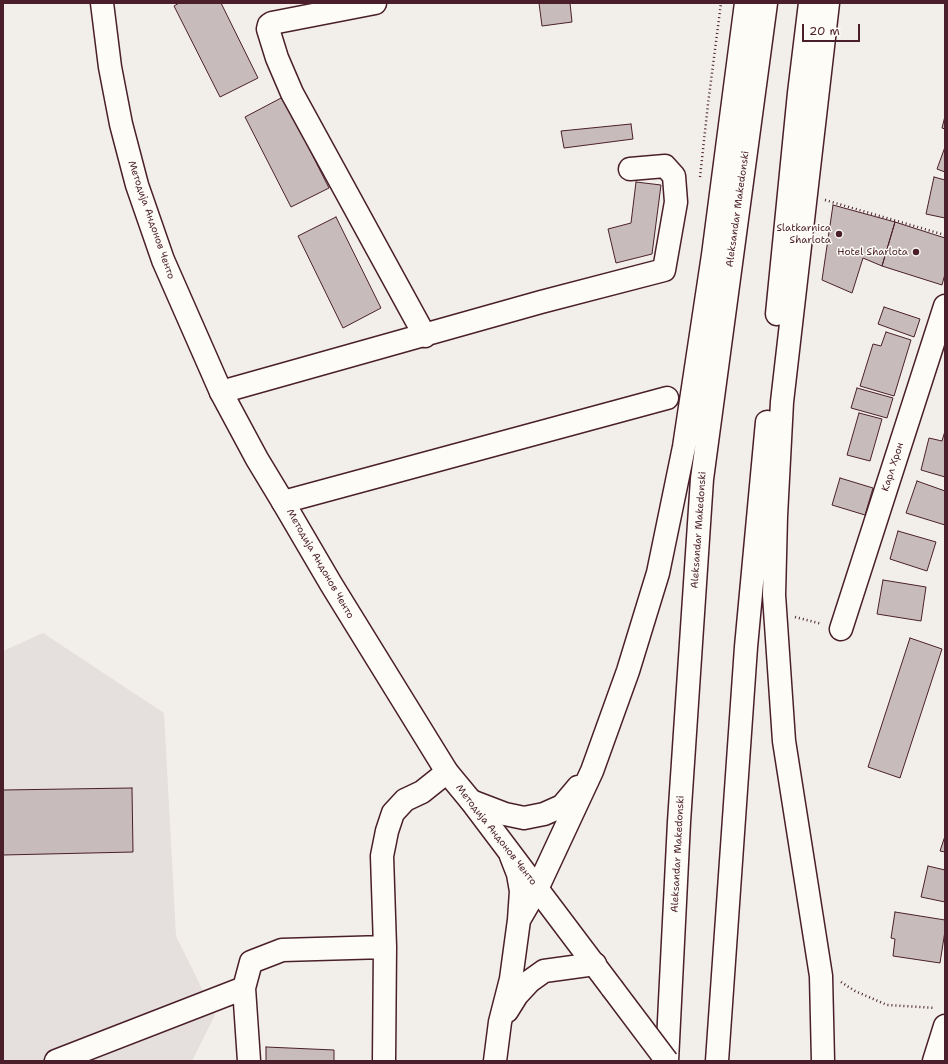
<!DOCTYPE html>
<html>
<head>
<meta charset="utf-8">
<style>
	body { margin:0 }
	#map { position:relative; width:948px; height:1064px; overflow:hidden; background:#f2efeb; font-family:"Shantell Sans",sans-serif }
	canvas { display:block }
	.frame { position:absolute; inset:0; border:4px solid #4a1f2b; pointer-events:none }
	.scale { position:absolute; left:802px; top:24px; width:58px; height:18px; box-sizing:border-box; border:2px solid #4a1f2b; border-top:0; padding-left:5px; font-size:12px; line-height:14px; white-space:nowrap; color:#4a1f2b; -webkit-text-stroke:3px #fdfcf7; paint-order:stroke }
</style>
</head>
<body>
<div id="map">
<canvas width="948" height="1064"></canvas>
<div class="frame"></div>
<div class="scale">20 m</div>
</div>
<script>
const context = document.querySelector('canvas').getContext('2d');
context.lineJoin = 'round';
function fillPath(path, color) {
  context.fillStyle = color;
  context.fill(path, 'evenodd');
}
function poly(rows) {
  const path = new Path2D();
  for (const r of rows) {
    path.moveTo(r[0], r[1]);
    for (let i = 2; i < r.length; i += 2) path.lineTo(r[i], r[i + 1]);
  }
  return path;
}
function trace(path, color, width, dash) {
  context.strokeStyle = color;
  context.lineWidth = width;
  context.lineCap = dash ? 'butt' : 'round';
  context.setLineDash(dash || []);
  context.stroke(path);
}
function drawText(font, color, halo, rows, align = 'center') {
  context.font = font + ' "Shantell Sans",sans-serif';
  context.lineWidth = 3;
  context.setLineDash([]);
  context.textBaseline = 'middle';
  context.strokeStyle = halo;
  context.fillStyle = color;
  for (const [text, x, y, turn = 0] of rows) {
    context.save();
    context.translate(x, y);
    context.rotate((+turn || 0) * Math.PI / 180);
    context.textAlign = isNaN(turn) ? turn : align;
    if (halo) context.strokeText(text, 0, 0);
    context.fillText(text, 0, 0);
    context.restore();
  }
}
fillPath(poly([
	[43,633,164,713,176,936,215,1015,192,1061,3,1061,3,651]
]), '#e5dfdd');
const building = poly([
	[179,3,221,3,258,78,220,97,174,6,179,3],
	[539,3,570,3,572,22,542,26,539,3],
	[283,97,329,188,291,207,245,117,283,97],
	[945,116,945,129,942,128,945,116],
	[631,124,633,139,564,148,561,131,631,124],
	[945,147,945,172,937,169,945,147],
	[934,177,945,180,945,218,926,214,934,177],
	[636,182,661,185,652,254,616,263,608,229,631,223,636,182],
	[833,205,895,222,882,266,863,258,852,293,822,280,833,205],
	[336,217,381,308,343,328,298,236,336,217],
	[895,222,945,238,945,274,942,285,882,266,895,222],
	[884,307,920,319,914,337,878,324,884,307],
	[886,332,911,340,894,396,860,386,873,344,881,346,886,332],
	[857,388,893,398,887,418,851,408,857,388],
	[859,413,882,419,870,461,847,455,859,413],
	[945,431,945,477,921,470,929,438,942,441,945,431],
	[840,478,873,488,865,515,832,505,840,478],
	[917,481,945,491,945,525,906,513,917,481],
	[898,531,936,542,927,571,890,559,898,531],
	[883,580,926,587,921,621,877,614,883,580],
	[910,638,942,649,900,778,868,767,910,638],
	[132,788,133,852,3,855,3,790,132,788],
	[945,836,945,852,940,851,945,836],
	[928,866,945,870,945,902,921,897,928,866],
	[895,912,945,920,945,931,940,963,893,956,895,939,891,938,895,912],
	[266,1047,334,1050,334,1061,266,1061,266,1047]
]);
fillPath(building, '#c8bbbb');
trace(building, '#4a1f2b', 1);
const minor = poly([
	[375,3,272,23,269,25,268,29,277,58,292,93,425,336],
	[777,314,799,93,810,3],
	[221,392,541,302,664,270,676,202,674,176,665,166,630,169],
	[283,502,667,398],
	[841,629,945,306],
	[471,801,505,814,524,818,544,814,562,806,578,787],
	[519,920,537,889,592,771,628,671,658,573,684,447,713,255,746,3],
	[507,1011,517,995,530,981,544,971,595,964],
	[56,1061,244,988],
	[249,1061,244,988,251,962,282,950,385,947],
	[384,1061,385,947,382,856,387,831,393,813,405,800,422,792,447,772],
	[495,1061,500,1022,511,979,519,920,521,891,518,874,511,856],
	[667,1061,679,822,702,479,766,3],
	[717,1061,746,647,767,422],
	[823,1061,821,976,784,741,774,595,776,516,782,402,828,3],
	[934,1061,945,1026]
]);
const major = poly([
	[102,3,110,67,121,124,137,185,163,260,221,392,257,459,283,502,331,584,447,772,471,801,612,988]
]);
trace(minor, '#4a1f2b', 25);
trace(major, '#4a1f2b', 25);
trace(poly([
	[700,177,708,104,721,3],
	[825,200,945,235],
	[795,617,822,624],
	[841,982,855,991,887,1005,935,1008]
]), '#4a1f2b', 2.5, [1, 3]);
trace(minor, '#fdfcf7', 22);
trace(major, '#fdfcf7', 22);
const majorBridge = poly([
	[612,988,667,1061]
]);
trace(majorBridge, '#4a1f2b', 25, []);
trace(majorBridge, '#fdfcf7', 22);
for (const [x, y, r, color] of [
	[839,234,4,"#4a1f2b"],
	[916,252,4,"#4a1f2b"]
]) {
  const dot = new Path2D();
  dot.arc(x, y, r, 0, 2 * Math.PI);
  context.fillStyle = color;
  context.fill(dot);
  trace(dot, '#fdfcf7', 1.5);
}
drawText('10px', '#4a1f2b', '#fdfcf7', [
	["Aleksandar Makedonski",738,209,-82],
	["Методија Андонов Ченто",151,220,71],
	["Карл Хрон",893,467,-72],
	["Aleksandar Makedonski",699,530,-86],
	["Методија Андонов Ченто",320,564,60],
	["Методија Андонов Ченто",496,835,52],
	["Aleksandar Makedonski",678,854,-87]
]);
drawText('10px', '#4a1f2b', '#fdfcf7', [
	["Slatkarnica",831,228],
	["Sharlota",831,240],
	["Hotel Sharlota",908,252]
], 'right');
</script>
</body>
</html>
